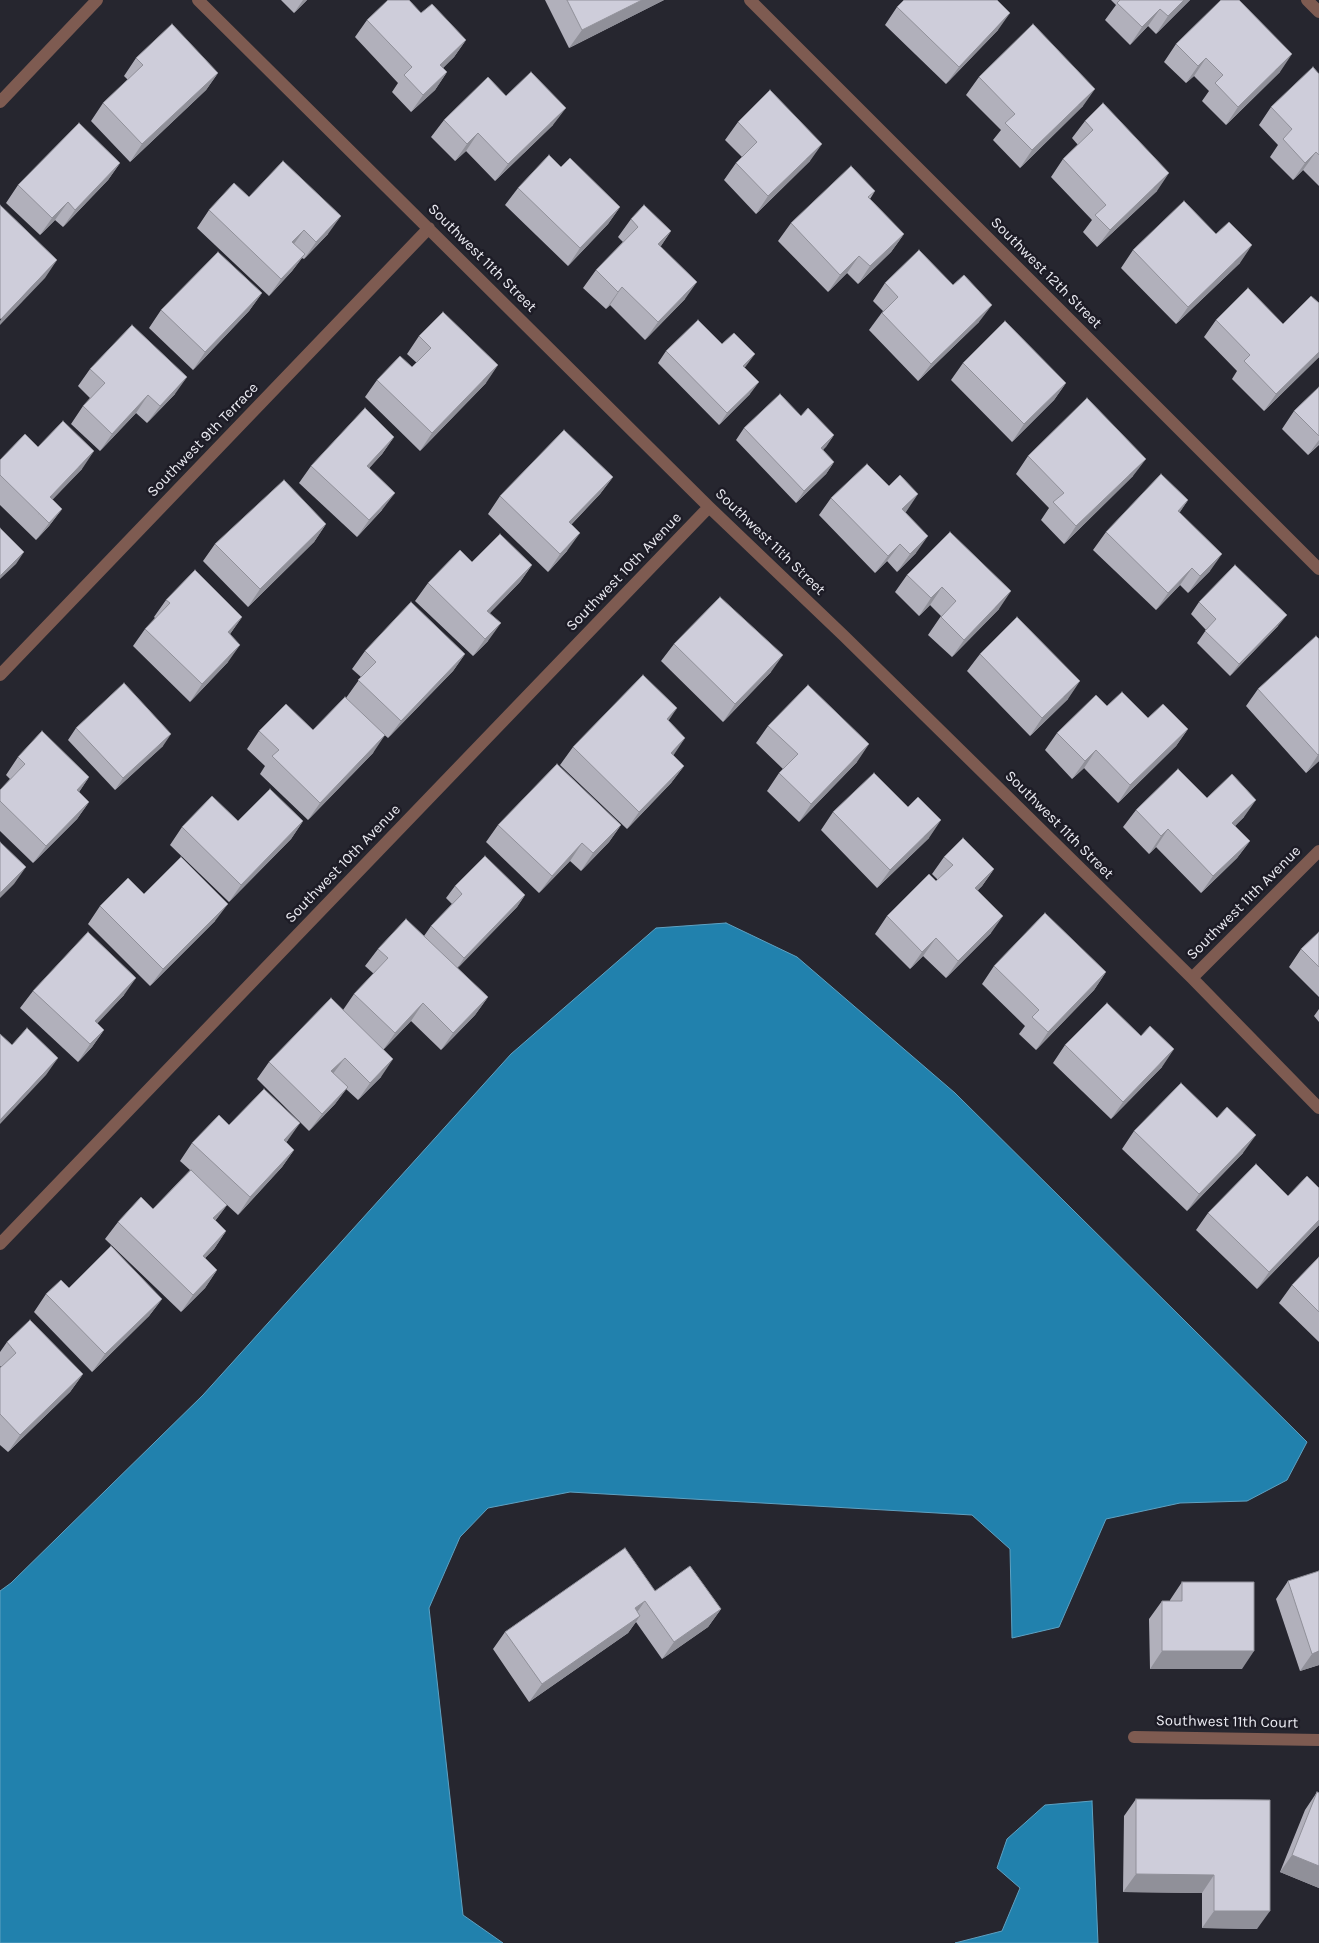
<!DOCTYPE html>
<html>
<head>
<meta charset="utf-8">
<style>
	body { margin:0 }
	canvas { display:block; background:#26262f }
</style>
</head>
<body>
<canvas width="1319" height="1943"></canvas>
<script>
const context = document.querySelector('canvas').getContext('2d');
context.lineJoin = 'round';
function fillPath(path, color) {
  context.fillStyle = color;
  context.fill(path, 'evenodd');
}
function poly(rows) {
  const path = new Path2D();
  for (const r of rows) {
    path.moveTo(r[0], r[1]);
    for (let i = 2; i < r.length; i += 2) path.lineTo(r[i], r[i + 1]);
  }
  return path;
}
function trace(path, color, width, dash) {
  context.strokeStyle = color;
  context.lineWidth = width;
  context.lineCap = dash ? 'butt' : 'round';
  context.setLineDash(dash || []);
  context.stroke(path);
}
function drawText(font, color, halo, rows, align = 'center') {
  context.font = font + ' Karla,sans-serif';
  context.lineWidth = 5;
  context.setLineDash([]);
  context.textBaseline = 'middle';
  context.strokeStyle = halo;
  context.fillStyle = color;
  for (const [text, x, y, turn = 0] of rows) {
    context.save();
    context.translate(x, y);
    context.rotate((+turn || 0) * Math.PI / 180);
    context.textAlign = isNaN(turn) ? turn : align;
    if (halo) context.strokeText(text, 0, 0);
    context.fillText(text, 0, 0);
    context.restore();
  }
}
const water = poly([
	[726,923,797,957,955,1093,1307,1442,1287,1480,1247,1501,1180,1503,1106,1519,1059,1627,1012,1638,1010,1549,972,1515,570,1492,488,1508,460,1537,429,1608,463,1915,503,1943,0,1943,0,1591,11,1583,203,1395,511,1054,656,928,726,923],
	[1092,1801,1098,1943,955,1943,1002,1931,1020,1888,997,1868,1007,1839,1045,1805,1092,1801]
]);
fillPath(water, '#2181ad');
trace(water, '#5ea1c2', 1);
trace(poly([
	[198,0,709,507,844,636,1192,978,1319,1108],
	[750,0,1319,569],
	[1307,0,1319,12],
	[0,102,97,0],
	[0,675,429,228],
	[1192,978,1319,851],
	[0,1244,709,507],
	[1134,1737,1319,1740]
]), '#7e5b51', 12);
fillPath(poly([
	[281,0,307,0,294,13],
	[545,0,664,0,569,48],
	[1111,0,1190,0,1156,34,1148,26,1130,45,1105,20,1116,5],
	[897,7,998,30,946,84,885,25],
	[421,13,466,40,454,57,443,68,447,72,435,90,411,112,392,92,398,83,355,37,367,20],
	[1176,44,1280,72,1226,125,1202,101,1209,91,1194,76,1186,83,1164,62],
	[136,58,218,73,206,90,130,162,91,121,103,103,128,80,124,76],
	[1319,74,1319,186,1303,170,1293,180,1270,157,1278,145,1259,125,1271,107],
	[979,77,1083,106,1020,168,993,140,1001,130,966,95],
	[506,96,553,125,495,181,466,151,455,161,431,137,444,120],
	[1085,121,1157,191,1097,247,1083,232,1092,220,1051,177,1063,159,1078,145,1072,138],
	[738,122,810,161,756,214,724,180,736,163,742,157,725,140],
	[120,163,108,180,63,227,55,220,40,235,6,203,18,185],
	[561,167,620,207,608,224,568,266,505,205,518,188],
	[875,191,870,199,904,234,891,252,858,284,847,273,828,292,778,241,791,223],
	[249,197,328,234,304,259,302,258,292,271,269,296,197,228,209,210],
	[631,219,671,231,660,247,685,299,645,340,610,305,606,309,583,288,596,270,623,242,618,237],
	[1133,250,1240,263,1176,324,1121,268],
	[885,283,979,322,918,381,869,330,883,311,873,301],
	[262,293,249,311,193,370,149,328,161,310],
	[1319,303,1319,357,1264,411,1232,379,1237,371,1204,337,1216,320,1283,324],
	[419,336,486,383,420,451,365,397,377,380,412,367,417,363,407,354],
	[722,344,746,366,744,367,750,394,719,425,658,363,666,351],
	[963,363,1066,383,1054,400,1012,442,951,380],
	[90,369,175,394,147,423,136,413,100,451,71,424,83,406,90,398,78,386],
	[1319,387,1319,445,1308,455,1282,429,1294,411],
	[801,416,834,435,823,450,834,462,826,474,796,503,736,440,744,428],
	[394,437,382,454,369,468,382,510,357,537,299,483,311,466],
	[38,447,82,469,52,499,62,509,49,526,36,540,0,505,0,460],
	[1028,456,1133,476,1064,544,1041,520,1049,508,1016,474],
	[613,477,600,494,571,525,567,551,548,572,488,514,500,496],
	[831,498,905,512,916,553,897,572,887,561,875,573,819,515],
	[1188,500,1179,513,1210,571,1188,593,1180,585,1156,610,1093,550,1106,532],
	[326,524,314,542,248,607,203,561,215,544],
	[472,562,532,565,520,582,490,613,488,641,473,656,415,601,428,583],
	[907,575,999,609,952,657,928,635,941,616,930,605,919,616,895,592],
	[166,600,242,617,230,634,228,662,190,702,133,646,145,629,155,618,154,617],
	[1199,602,1278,626,1230,676,1197,643,1206,630,1191,614],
	[1319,639,1319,761,1306,773,1246,706,1258,689],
	[674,644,771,672,723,722,661,661],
	[365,651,465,654,453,671,388,738,380,731,373,753,308,820,260,774,265,766,247,749,259,731,313,730,346,698,361,677,352,669],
	[980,654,1068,699,1030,736,967,671],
	[1107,706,1148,718,1188,729,1176,746,1118,803,1084,768,1072,779,1045,750,1057,733],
	[668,721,673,755,684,766,671,783,627,829,560,765,573,747],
	[768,726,857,762,799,822,767,791,779,773,783,769,756,743],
	[76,728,163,746,115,790,68,740],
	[18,757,89,777,79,792,89,802,77,819,33,863,0,831,0,790,10,779,6,775],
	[1207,798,1244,817,1235,826,1250,841,1237,858,1201,893,1156,847,1149,854,1123,827,1136,810],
	[833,812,929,838,877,888,821,830],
	[238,821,303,821,291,839,229,902,170,845,182,827],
	[498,825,621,825,609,842,581,871,570,861,539,893,486,842],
	[944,857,994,869,982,886,978,890,991,933,946,978,923,956,910,969,875,934,887,916,938,880,932,874],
	[455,886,525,895,517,907,457,968,488,997,475,1015,441,1050,411,1021,383,1050,381,1077,358,1100,346,1089,335,1104,309,1131,257,1079,269,1062,343,1010,354,994,374,974,365,966,378,949,424,936,431,926,452,904,446,898],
	[144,894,215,921,150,986,88,924,100,906],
	[1319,932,1319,997,1289,967,1301,949],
	[994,966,1106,972,1094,990,1036,1050,1019,1034,1025,1026,982,984],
	[33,991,124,995,97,1023,104,1030,92,1047,78,1062,20,1008],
	[1319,1009,1319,1022,1314,1016],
	[1141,1036,1162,1067,1111,1119,1053,1063,1065,1045],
	[1217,1118,1243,1153,1187,1211,1122,1149,1134,1131],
	[229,1125,288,1140,286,1142,294,1150,282,1167,238,1215,214,1193,227,1205,215,1221,226,1231,214,1249,205,1258,217,1270,205,1288,181,1312,105,1239,118,1222,153,1209,190,1170,180,1161,192,1143],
	[1288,1196,1319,1225,1257,1289,1196,1230,1208,1213],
	[1319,1257,1319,1342,1279,1303,1292,1285],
	[69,1288,162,1299,149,1316,92,1372,34,1312,46,1294],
	[7,1342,83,1374,70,1392,8,1452,0,1445,0,1368,1,1367,0,1366,0,1352],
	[1288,1581,1319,1665,1300,1671,1276,1599],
	[1182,1582,1242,1669,1150,1669,1149,1619,1162,1601,1170,1601,1170,1600],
	[655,1591,721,1609,708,1627,662,1659,636,1622,628,1633,529,1702,493,1649,505,1632],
	[1317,1792,1319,1888,1280,1872,1305,1810],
	[1136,1799,1270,1800,1257,1929,1202,1928,1202,1893,1123,1892,1124,1816]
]), '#b1b0bb');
fillPath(poly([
	[303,0,307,0,294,13],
	[642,0,664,0,569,48,582,30],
	[1184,0,1190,0,1156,34,1168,16],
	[1160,9,1148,26,1130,45,1142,27],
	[1010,13,998,30,946,84,959,67],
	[466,40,454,57,428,82,440,65],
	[1292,54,1280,72,1226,125,1238,107],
	[1206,58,1194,76,1186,83,1198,66],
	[447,72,435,90,411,112,423,95],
	[218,73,206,90,130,162,142,144],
	[1095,89,1083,106,1020,168,1032,150],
	[566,108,553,125,495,181,508,164],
	[478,133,466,151,455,161,467,144],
	[822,144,810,161,756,214,768,196],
	[1316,152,1303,170,1293,180,1305,163],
	[120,163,108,180,63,227,75,210],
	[1169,173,1157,191,1097,247,1110,230],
	[68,202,55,220,40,235,52,218],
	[620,207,608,224,568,266,580,248],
	[341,216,328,234,304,259,316,242],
	[304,230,291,248,292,242],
	[671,231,659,249,658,244],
	[904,234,891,252,858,284,870,266],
	[1252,245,1240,263,1176,324,1188,307],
	[305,254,292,271,269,296,281,279],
	[859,256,847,273,828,292,840,275],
	[57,260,45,278,0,325,0,321,1,319],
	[697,282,685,299,645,340,658,322],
	[622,287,610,305,606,309,618,292],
	[262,293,249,311,193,370,205,352],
	[992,305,979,322,918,381,931,364],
	[1319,352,1319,357,1264,411,1276,394],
	[755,354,746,366,734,378,743,366],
	[498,365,486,383,420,451,432,433],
	[187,377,175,394,147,423,160,406],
	[759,382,750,394,719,425,727,413],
	[1066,383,1054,400,1012,442,1024,424],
	[148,395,136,413,100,451,112,434],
	[834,435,826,447,812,460,821,448],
	[394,437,382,454,355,484,367,466],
	[1319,440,1319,444,1308,455],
	[94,451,82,469,38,515,50,497],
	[1146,459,1133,476,1064,544,1076,526],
	[834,462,826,474,796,503,804,491],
	[613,477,600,494,556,540,569,522],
	[395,493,382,510,357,537,369,520],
	[918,494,906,512,890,527,902,509],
	[1188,500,1176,518,1178,511],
	[62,509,49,526,36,540,49,523],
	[326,524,314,542,248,607,260,589],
	[580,533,567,551,548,572,560,554],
	[928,536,916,553,897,572,910,554],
	[900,544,887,561,875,573,888,556],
	[24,552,16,564,0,579,0,576],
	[1222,554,1210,571,1188,593,1200,576],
	[532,565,520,582,475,628,487,611],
	[1192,568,1180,585,1156,610,1168,593],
	[942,587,930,605,919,616,931,598],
	[1011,591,999,609,952,657,964,640],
	[1287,615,1278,626,1230,676,1239,664],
	[242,617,230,634,228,632],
	[501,623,488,641,473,656,485,639],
	[240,645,228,662,190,702,202,684],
	[465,654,453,671,388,738,401,721],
	[783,655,771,672,723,722,735,704],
	[1080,681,1068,699,1030,736,1042,718],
	[677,708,665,726,667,719],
	[1188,729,1176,746,1118,803,1130,785],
	[171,734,163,746,115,790,123,778],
	[385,735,373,753,308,820,320,803],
	[685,738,673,756,671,753],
	[869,744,857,762,799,822,811,804],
	[1096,750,1084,768,1072,779,1085,761],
	[1319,754,1319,761,1306,773,1318,755],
	[684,766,671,783,627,829,639,812],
	[89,777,77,795,77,790],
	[1256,800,1244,817,1220,840,1232,823],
	[89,802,77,819,33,863,46,846],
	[941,820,929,838,877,888,890,870],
	[303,821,291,839,229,902,241,885],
	[621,825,609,842,581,871,593,853],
	[1168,829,1156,847,1149,854,1161,836],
	[1250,841,1237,858,1201,893,1213,876],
	[582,843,570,861,539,893,552,876],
	[26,867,14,884,0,898,0,893],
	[994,869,982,886,963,905,975,888],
	[525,895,517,907,456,970,464,958],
	[228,904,215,921,150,986,163,969],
	[1003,916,991,933,946,978,958,961],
	[936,938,923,956,910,969,922,952],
	[1106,972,1094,990,1036,1050,1048,1032],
	[136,978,124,995,83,1039,95,1021],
	[488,997,475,1015,441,1050,453,1033],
	[423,1003,411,1021,383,1050,395,1033],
	[104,1030,92,1047,78,1062,90,1044],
	[1174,1049,1162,1067,1111,1119,1123,1102],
	[58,1058,46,1075,0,1124,0,1120],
	[345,1058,332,1075,331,1071],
	[393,1059,381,1077,358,1100,370,1083],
	[348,1087,335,1104,309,1131,322,1114],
	[300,1123,288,1140,272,1158,284,1140],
	[1256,1135,1243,1153,1187,1211,1199,1194],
	[294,1150,282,1167,238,1215,250,1197],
	[227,1205,214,1222,213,1218],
	[1319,1220,1319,1225,1257,1289,1269,1272],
	[226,1231,214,1249,190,1273,203,1256],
	[217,1270,205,1288,181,1312,193,1295],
	[162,1299,149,1316,92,1372,105,1354],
	[83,1374,70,1392,8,1452,20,1435],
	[645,1601,633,1618,635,1608],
	[721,1609,708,1627,662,1659,674,1642],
	[640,1616,628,1633,529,1702,542,1684],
	[1162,1651,1254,1651,1242,1669,1150,1669],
	[1319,1651,1319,1665,1300,1671,1312,1654],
	[1292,1855,1319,1866,1319,1888,1280,1872],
	[1136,1874,1214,1875,1202,1893,1123,1892],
	[1214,1911,1270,1911,1257,1929,1202,1928]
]), '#909099');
const building = poly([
	[388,0,409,0,421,13,432,4,466,40,440,65,447,72,423,95,404,75,412,67,367,20,388,0],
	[567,0,642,0,582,30,567,0],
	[904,0,997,0,1010,13,959,67,897,7,904,0],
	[1120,0,1184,0,1168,16,1160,9,1142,27,1117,3,1120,0],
	[1221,0,1239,0,1292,54,1238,107,1215,83,1223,75,1206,58,1198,66,1176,44,1221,0],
	[172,24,218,73,142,144,103,103,143,65,136,58,172,24],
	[1033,24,1095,89,1032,150,1005,123,1015,114,979,77,1033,24],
	[1313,67,1319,74,1319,155,1316,152,1305,163,1283,139,1292,129,1271,107,1313,67],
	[531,72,566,108,508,164,478,133,467,144,444,120,488,77,506,96,531,72],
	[770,90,822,144,768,196,736,163,757,142,738,122,770,90],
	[1103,103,1169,173,1110,230,1095,215,1106,205,1063,159,1093,130,1085,121,1103,103],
	[79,123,120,163,75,210,68,202,52,218,18,185,79,123],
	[549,155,561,167,570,158,620,207,580,248,518,188,549,155],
	[283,161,341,216,316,242,304,230,292,242,305,254,281,279,209,210,234,183,249,197,283,161],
	[851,166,875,191,868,197,904,234,870,266,859,256,840,275,791,223,851,166],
	[1184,201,1216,234,1229,222,1252,245,1188,307,1133,250,1184,201],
	[0,205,57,260,1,319,0,318,0,205],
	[644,205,671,231,658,244,697,282,658,322,622,287,618,292,596,270,638,227,631,219,644,205],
	[919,250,953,285,964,275,992,305,931,364,882,313,898,297,885,283,919,250],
	[218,252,262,293,205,352,161,310,218,252],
	[1248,288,1283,324,1311,296,1319,303,1319,352,1276,394,1244,361,1250,355,1216,320,1248,288],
	[443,312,498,365,432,433,377,380,400,356,412,367,431,348,419,336,443,312],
	[698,320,722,344,734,333,755,354,743,366,759,382,727,413,666,351,698,320],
	[1005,321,1066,383,1024,424,963,363,1005,321],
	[132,325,187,377,160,406,148,395,112,434,83,406,105,383,90,369,132,325],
	[1319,387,1319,436,1294,411,1319,387],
	[780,394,801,416,808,408,834,435,821,448,834,462,804,491,744,428,780,394],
	[1087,398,1146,459,1076,526,1053,502,1064,493,1028,456,1087,398],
	[365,408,394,437,367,466,395,493,369,520,311,466,365,408],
	[63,421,94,451,50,497,62,509,49,523,0,475,0,460,25,434,38,447,63,421],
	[564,430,613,477,569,522,580,533,560,554,500,496,564,430],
	[867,464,889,486,900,475,918,494,902,509,928,536,910,554,900,544,888,556,831,498,867,464],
	[1161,474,1188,500,1178,511,1222,554,1200,576,1192,568,1168,593,1106,532,1161,474],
	[284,480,326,524,260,589,215,544,284,480],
	[0,528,24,552,0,576,0,528],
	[950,532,1011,591,964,640,941,617,956,601,942,587,931,598,907,575,950,532],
	[500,534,532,565,487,611,501,623,485,639,428,583,460,550,472,562,500,534],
	[1235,565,1287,615,1239,664,1205,631,1216,619,1199,602,1235,565],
	[195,570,242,617,228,632,240,645,202,684,145,629,170,603,166,600,195,570],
	[720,597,783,655,735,704,674,644,720,597],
	[411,602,465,654,401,721,358,680,376,662,365,651,411,602],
	[1017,617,1080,681,1042,718,980,654,1017,617],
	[1316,636,1319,639,1319,754,1318,755,1258,689,1316,636],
	[643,675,677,708,667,719,685,738,671,753,684,766,639,812,573,747,643,675],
	[124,683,171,734,123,778,76,728,124,683],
	[808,685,869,744,811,804,779,773,798,754,768,726,808,685],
	[1122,692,1148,718,1163,704,1188,729,1130,785,1096,750,1085,761,1057,733,1096,695,1107,706,1122,692],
	[345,697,385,735,320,803,272,756,279,750,259,731,286,704,313,730,345,697],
	[42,731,89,777,77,790,89,802,46,846,0,801,0,790,25,764,18,757,42,731],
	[557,764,621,825,593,853,582,843,552,876,498,825,557,764],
	[1178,769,1207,798,1232,774,1256,800,1232,823,1250,841,1213,876,1168,829,1161,836,1136,810,1178,769],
	[874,773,908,807,918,797,941,820,890,870,833,812,874,773],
	[270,789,303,821,241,885,182,827,212,796,238,821,270,789],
	[963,838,994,869,975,888,1003,916,958,961,936,938,922,952,887,916,929,874,936,881,953,865,944,857,963,838],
	[0,842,26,867,0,893,0,842],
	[485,856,525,895,464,958,431,926,462,894,455,886,485,856],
	[181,857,228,904,163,969,100,906,128,878,144,894,181,857],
	[1045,913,1106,972,1048,1032,1032,1017,1039,1010,994,966,1045,913],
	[406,919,488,997,453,1033,423,1003,395,1033,354,994,388,958,378,949,406,919],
	[88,932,136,978,95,1021,104,1030,90,1044,33,991,88,932],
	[1319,932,1319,967,1301,949,1319,932],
	[331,998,393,1059,370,1083,345,1058,331,1071,348,1087,322,1114,269,1062,331,998],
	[1107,1003,1141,1036,1150,1026,1174,1049,1123,1102,1065,1045,1107,1003],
	[27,1028,58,1058,0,1120,0,1034,12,1045,27,1028],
	[1181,1083,1217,1118,1227,1107,1256,1135,1199,1194,1134,1131,1181,1083],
	[264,1089,300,1123,284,1140,294,1150,250,1197,192,1143,219,1115,229,1125,264,1089],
	[1256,1164,1288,1196,1307,1176,1319,1188,1319,1220,1269,1272,1208,1213,1256,1164],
	[191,1170,227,1205,213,1218,226,1231,203,1256,217,1270,193,1295,118,1222,141,1197,153,1209,191,1170],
	[111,1246,162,1299,105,1354,46,1294,61,1280,69,1288,111,1246],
	[1319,1257,1319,1312,1292,1285,1319,1257],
	[30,1320,83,1374,20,1435,0,1414,0,1368,16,1353,7,1342,30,1320],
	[625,1548,655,1591,690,1566,721,1609,674,1642,645,1601,635,1608,640,1616,542,1684,505,1632,625,1548],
	[1319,1571,1319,1651,1312,1654,1288,1581,1319,1571],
	[1182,1582,1254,1582,1254,1651,1162,1651,1162,1601,1182,1601,1182,1582],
	[1317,1792,1319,1793,1319,1866,1292,1855,1317,1792],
	[1136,1799,1270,1800,1270,1911,1214,1911,1214,1875,1136,1874,1136,1799]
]);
fillPath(building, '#cecdda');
trace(building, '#909099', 1);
drawText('15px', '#ebebf2', '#1d1c26', [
	["Southwest 11th Street",482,258,45],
	["Southwest 12th Street",1046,273,45],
	["Southwest 9th Terrace",203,440,-46],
	["Southwest 11th Street",770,542,44],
	["Southwest 10th Avenue",624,572,-46],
	["Southwest 11th Street",1059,825,45],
	["Southwest 10th Avenue",343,864,-46],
	["Southwest 11th Avenue",1244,903,-45],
	["Southwest 11th Court",1227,1722,1]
]);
</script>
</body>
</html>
